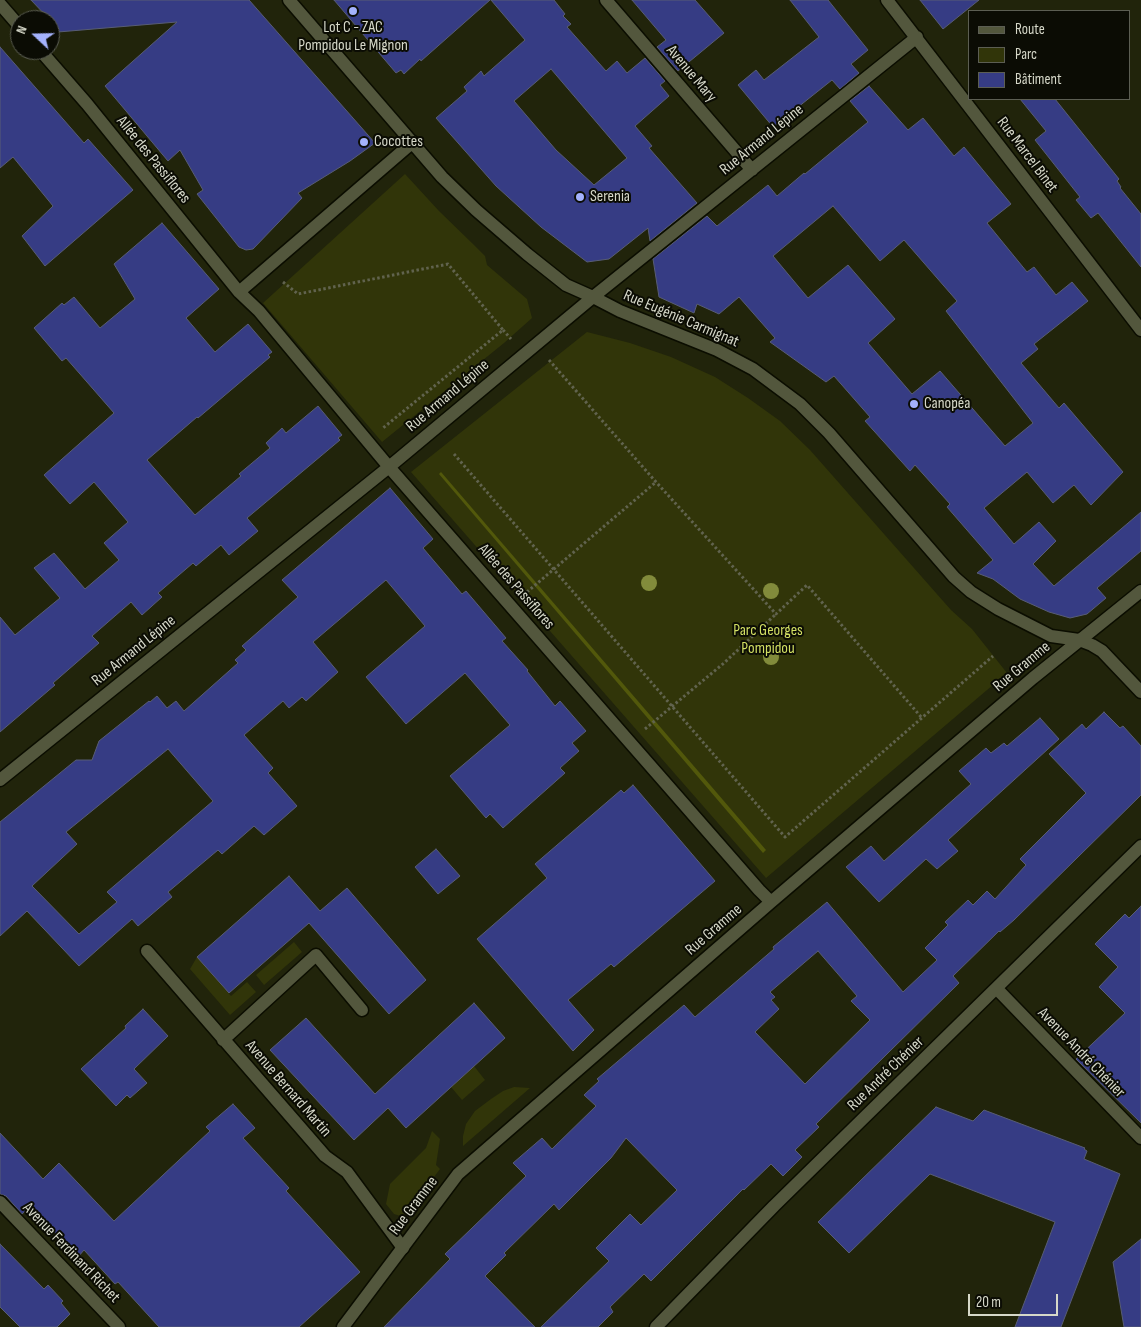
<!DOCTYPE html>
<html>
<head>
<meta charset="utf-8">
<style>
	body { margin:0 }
	#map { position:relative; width:1141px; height:1327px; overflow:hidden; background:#21240b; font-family:"Sofia Sans Condensed",sans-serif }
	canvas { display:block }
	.legend { position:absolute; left:968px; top:10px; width:162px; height:90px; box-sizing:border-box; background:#0b0c04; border:1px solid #5c5e53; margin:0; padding:6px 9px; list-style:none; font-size:15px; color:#d6d8c9 }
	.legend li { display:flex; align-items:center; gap:10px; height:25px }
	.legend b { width:25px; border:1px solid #5c5e53 }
	.north { position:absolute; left:10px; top:10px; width:50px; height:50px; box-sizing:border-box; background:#0b0c04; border:1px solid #5c5e53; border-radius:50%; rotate:291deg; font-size:14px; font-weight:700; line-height:20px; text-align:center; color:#d6d8c9 }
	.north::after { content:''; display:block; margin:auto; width:18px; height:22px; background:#a4b2fc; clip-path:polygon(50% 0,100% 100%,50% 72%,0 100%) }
	.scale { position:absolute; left:968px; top:1294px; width:90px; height:22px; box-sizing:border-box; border:2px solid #d6d8c9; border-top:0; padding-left:6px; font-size:15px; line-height:18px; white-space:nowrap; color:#d6d8c9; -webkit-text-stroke:4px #0b0c04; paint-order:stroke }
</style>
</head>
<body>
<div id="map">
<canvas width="1141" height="1327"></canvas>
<ul class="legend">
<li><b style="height:6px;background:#53573d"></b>Route</li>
<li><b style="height:14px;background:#313509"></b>Parc</li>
<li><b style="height:14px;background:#363c84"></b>Bâtiment</li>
</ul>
<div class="north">N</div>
<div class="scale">20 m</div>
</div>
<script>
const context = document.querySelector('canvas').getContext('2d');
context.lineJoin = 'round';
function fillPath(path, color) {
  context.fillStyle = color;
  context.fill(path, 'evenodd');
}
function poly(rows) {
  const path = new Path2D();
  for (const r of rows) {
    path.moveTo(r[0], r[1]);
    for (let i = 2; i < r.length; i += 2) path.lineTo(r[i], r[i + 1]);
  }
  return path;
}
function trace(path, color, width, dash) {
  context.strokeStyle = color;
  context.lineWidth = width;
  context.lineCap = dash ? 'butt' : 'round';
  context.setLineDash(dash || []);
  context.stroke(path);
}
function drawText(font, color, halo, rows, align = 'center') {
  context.font = font + ' "Sofia Sans Condensed",sans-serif';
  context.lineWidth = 4;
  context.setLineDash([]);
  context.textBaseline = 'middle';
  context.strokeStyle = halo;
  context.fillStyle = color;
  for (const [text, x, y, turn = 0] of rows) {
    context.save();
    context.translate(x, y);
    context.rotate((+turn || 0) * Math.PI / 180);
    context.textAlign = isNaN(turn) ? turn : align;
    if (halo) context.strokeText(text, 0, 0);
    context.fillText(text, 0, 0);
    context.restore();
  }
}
fillPath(poly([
	[405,174,439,211,474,245,485,256,487,265,527,299,532,318,504,343,382,442,263,303],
	[587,332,630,343,671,357,715,377,748,398,780,421,810,450,951,610,972,629,1007,673,766,878,411,472],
	[294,942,302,952,264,985,256,975],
	[197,957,231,996,247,982,256,992,230,1015,190,969],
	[474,1066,485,1080,462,1100,451,1087],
	[514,1087,530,1088,463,1146,463,1136,466,1124,475,1111,491,1099,503,1091],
	[432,1131,440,1139,436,1165,440,1169,404,1217,394,1214,386,1204,390,1184,426,1148]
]), '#313509');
fillPath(poly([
	[441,472,766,850,763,853,439,474]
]), '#52580b');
const building = poly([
	[31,0,249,0,375,143,350,161,298,193,302,198,253,249,246,250,239,247,197,194,203,190,180,150,168,161,105,86,177,22,58,32,50,20,31,0],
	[334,0,490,0,421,61,420,59,404,74,401,70,396,73,334,0],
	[491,0,554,0,565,14,563,16,571,24,567,27,606,71,617,61,627,73,645,58,665,81,660,85,669,96,635,126,652,146,649,148,697,203,650,241,648,228,609,259,587,262,541,227,496,186,436,118,467,91,464,87,481,71,484,76,525,40,491,0],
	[551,69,627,158,594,185,556,150,514,101,551,69],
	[632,0,695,0,724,33,678,71,657,47,666,40,632,0],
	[790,0,828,0,868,50,851,64,859,73,840,89,832,80,773,127,738,85,756,70,764,80,819,37,790,0],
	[920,0,979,0,943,29,920,0],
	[0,47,84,143,88,139,133,190,45,266,22,236,53,206,13,157,0,168,0,47],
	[869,86,908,130,923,118,954,156,964,147,1011,204,987,223,1027,272,1034,267,1056,295,1072,282,1088,301,1034,344,1038,349,1021,363,1059,408,1064,403,1123,472,1091,505,1074,485,1053,503,1027,472,984,508,1014,544,1039,522,1056,541,1033,564,1054,586,1141,512,1141,551,1097,588,1106,598,1087,614,1070,618,1049,612,1020,599,993,579,977,573,993,560,947,507,950,504,915,465,910,471,865,421,870,417,834,376,826,382,770,342,775,338,739,297,719,314,697,304,694,313,659,297,653,259,707,216,717,226,768,185,777,196,804,173,805,174,868,122,850,101,869,86],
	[833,206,880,261,904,240,957,301,946,311,1033,423,1005,446,940,371,912,394,868,343,895,319,848,265,808,298,773,256,833,206],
	[1020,99,1055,99,1119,179,1117,181,1121,187,1120,188,1141,214,1141,267,1098,213,1091,218,1076,200,1080,197,1035,140,1046,131,1020,99],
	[162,223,219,289,186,318,215,352,248,324,272,352,268,355,270,357,198,418,197,417,147,460,195,515,241,476,239,474,270,448,266,443,282,428,286,433,318,406,342,435,338,438,340,440,247,518,258,531,229,555,221,545,196,566,193,563,158,593,162,597,142,615,131,602,92,636,99,643,53,683,55,685,0,732,0,617,15,635,60,598,34,568,54,553,85,589,119,560,104,543,128,522,94,482,70,504,44,475,114,413,66,358,62,361,34,328,62,303,64,305,74,297,100,328,135,299,114,264,162,223],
	[390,488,433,539,423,548,462,594,466,591,506,638,502,641,528,670,527,671,555,706,560,701,586,731,572,743,579,751,560,768,565,773,503,828,490,814,486,818,450,776,510,725,465,673,406,724,366,677,425,626,386,580,313,642,338,672,306,701,302,697,289,708,283,701,244,735,273,768,268,773,297,806,264,835,254,826,222,854,218,850,168,892,172,897,138,926,132,919,79,966,27,911,0,936,0,822,76,760,92,760,99,741,149,701,150,702,157,696,167,708,176,701,184,711,238,663,235,660,246,650,242,646,298,597,282,580,390,488],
	[168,749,213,801,107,892,117,902,79,934,32,886,77,844,66,832,168,749],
	[1104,712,1120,728,1123,726,1141,746,1141,795,1014,920,1000,932,999,931,953,976,959,983,816,1124,819,1127,795,1150,802,1157,783,1176,771,1164,744,1190,743,1189,651,1281,644,1274,610,1307,613,1312,598,1327,541,1327,609,1261,596,1248,630,1214,641,1225,677,1190,626,1138,611,1158,559,1210,554,1204,504,1253,506,1255,485,1276,535,1327,384,1327,450,1259,445,1254,526,1176,513,1163,542,1138,552,1149,596,1106,584,1095,599,1081,597,1079,684,1005,695,1017,774,949,773,947,827,902,903,992,937,960,925,948,948,925,945,922,968,900,973,905,987,891,995,899,1026,865,1020,859,1086,793,1049,754,1082,724,1086,729,1104,712],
	[818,951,857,996,851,1001,870,1020,805,1084,755,1032,779,1009,771,1000,775,997,770,992,818,951],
	[1040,718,1059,739,948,840,958,851,937,869,926,859,879,902,846,867,871,846,884,861,971,784,959,771,986,748,991,753,1004,743,1007,746,1040,718],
	[633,785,715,881,614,967,611,964,568,1000,594,1030,573,1051,477,939,547,878,535,864,621,790,624,793,633,785],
	[436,849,460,876,438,894,415,867,436,849],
	[289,876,320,911,347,888,426,980,389,1014,309,923,229,993,197,957,289,876],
	[1141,906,1141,1123,1076,1059,1125,1013,1099,987,1118,967,1095,944,1125,914,1129,918,1141,906],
	[474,1003,505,1038,406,1128,388,1108,354,1140,270,1050,306,1018,375,1094,474,1003],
	[143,1009,168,1036,134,1069,147,1083,130,1098,127,1095,116,1106,81,1069,126,1028,125,1026,143,1009],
	[233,1104,255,1128,243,1138,289,1188,286,1191,360,1272,299,1327,159,1327,118,1282,115,1284,84,1250,78,1257,30,1207,22,1214,6,1196,0,1194,0,1133,43,1179,59,1163,114,1221,210,1131,206,1127,233,1104],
	[936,1107,973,1121,984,1110,1085,1148,1084,1149,1087,1151,1084,1159,1120,1174,1061,1327,1015,1327,1055,1222,930,1174,849,1253,818,1222,936,1107],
	[1141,1239,1141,1327,1124,1327,1113,1262,1141,1239],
	[0,1244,44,1289,48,1285,63,1301,61,1303,70,1314,57,1327,20,1327,0,1307,0,1244]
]);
fillPath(building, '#363c84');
trace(building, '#585d75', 1);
const lane = poly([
	[147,951,325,1156,347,1172,403,1248],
	[223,1040,316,955,362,1010]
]);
const street = poly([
	[289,0,442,177,476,210,527,254,566,285,593,297,620,311,717,350,753,369,800,404,829,433,954,577,971,592,998,609,1051,636,1079,640,1092,645,1102,651,1141,692],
	[606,0,752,170],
	[887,0,1141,330],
	[0,4,20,27],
	[40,50,87,104,239,292,259,311,389,467,759,890,771,902],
	[239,292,413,142],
	[0,780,389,467,593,297,917,37],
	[997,989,1141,1138],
	[0,1202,119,1327],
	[343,1327,458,1174,771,902,1033,678,1141,591],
	[656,1327,774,1206,1141,846]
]);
trace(lane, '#0b0d00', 15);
trace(street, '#0b0d00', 15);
trace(poly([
	[283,282,298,294,448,264,503,330,383,428],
	[503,330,511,339],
	[549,360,656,482,776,614,807,585,922,718],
	[454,454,785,837,993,656],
	[527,592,656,482],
	[645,729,724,663,776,614]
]), '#61634e', 3, [2.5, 2.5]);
trace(lane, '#53573d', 12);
trace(street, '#53573d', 12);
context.fillStyle = '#828b3b';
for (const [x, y] of [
	[649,583],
	[771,591],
	[771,657]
]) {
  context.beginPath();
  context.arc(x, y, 8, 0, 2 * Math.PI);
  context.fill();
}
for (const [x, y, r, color] of [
	[353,11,5,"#a4b2fc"],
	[364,142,5,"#a4b2fc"],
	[580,197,5,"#a4b2fc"],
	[914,404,5,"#a4b2fc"]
]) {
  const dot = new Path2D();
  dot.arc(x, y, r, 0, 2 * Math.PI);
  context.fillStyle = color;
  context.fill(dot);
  trace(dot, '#0b0c04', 2);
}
drawText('16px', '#d6d8c9', '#0b0c04', [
	["Lot C - ZAC",353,28,"center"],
	["Pompidou Le Mignon",353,46,"center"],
	["Cocottes",374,142],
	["Serenia",590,197],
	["Canopéa",924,404]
], 'left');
drawText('16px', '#d6d8c9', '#0b0c04', [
	["Avenue Mary",691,74,50],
	["Rue Armand Lépine",762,140,-39],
	["Rue Marcel Binet",1027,155,53],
	["Allée des Passiflores",153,160,51],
	["Rue Eugénie Carmignat",681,319,23],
	["Rue Armand Lépine",448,396,-40],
	["Allée des Passiflores",516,587,49],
	["Rue Armand Lépine",134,651,-39],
	["Rue Gramme",1022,667,-40],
	["Rue Gramme",714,930,-41],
	["Avenue André Chénier",1081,1053,46],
	["Rue André Chénier",886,1074,-44],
	["Avenue Bernard Martin",288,1089,49],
	["Rue Gramme",414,1206,-53],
	["Avenue Ferdinand Richet",71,1253,46]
]);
drawText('16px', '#d2df63', '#0b0c04', [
	["Parc Georges",768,631],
	["Pompidou",768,649]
]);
</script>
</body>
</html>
